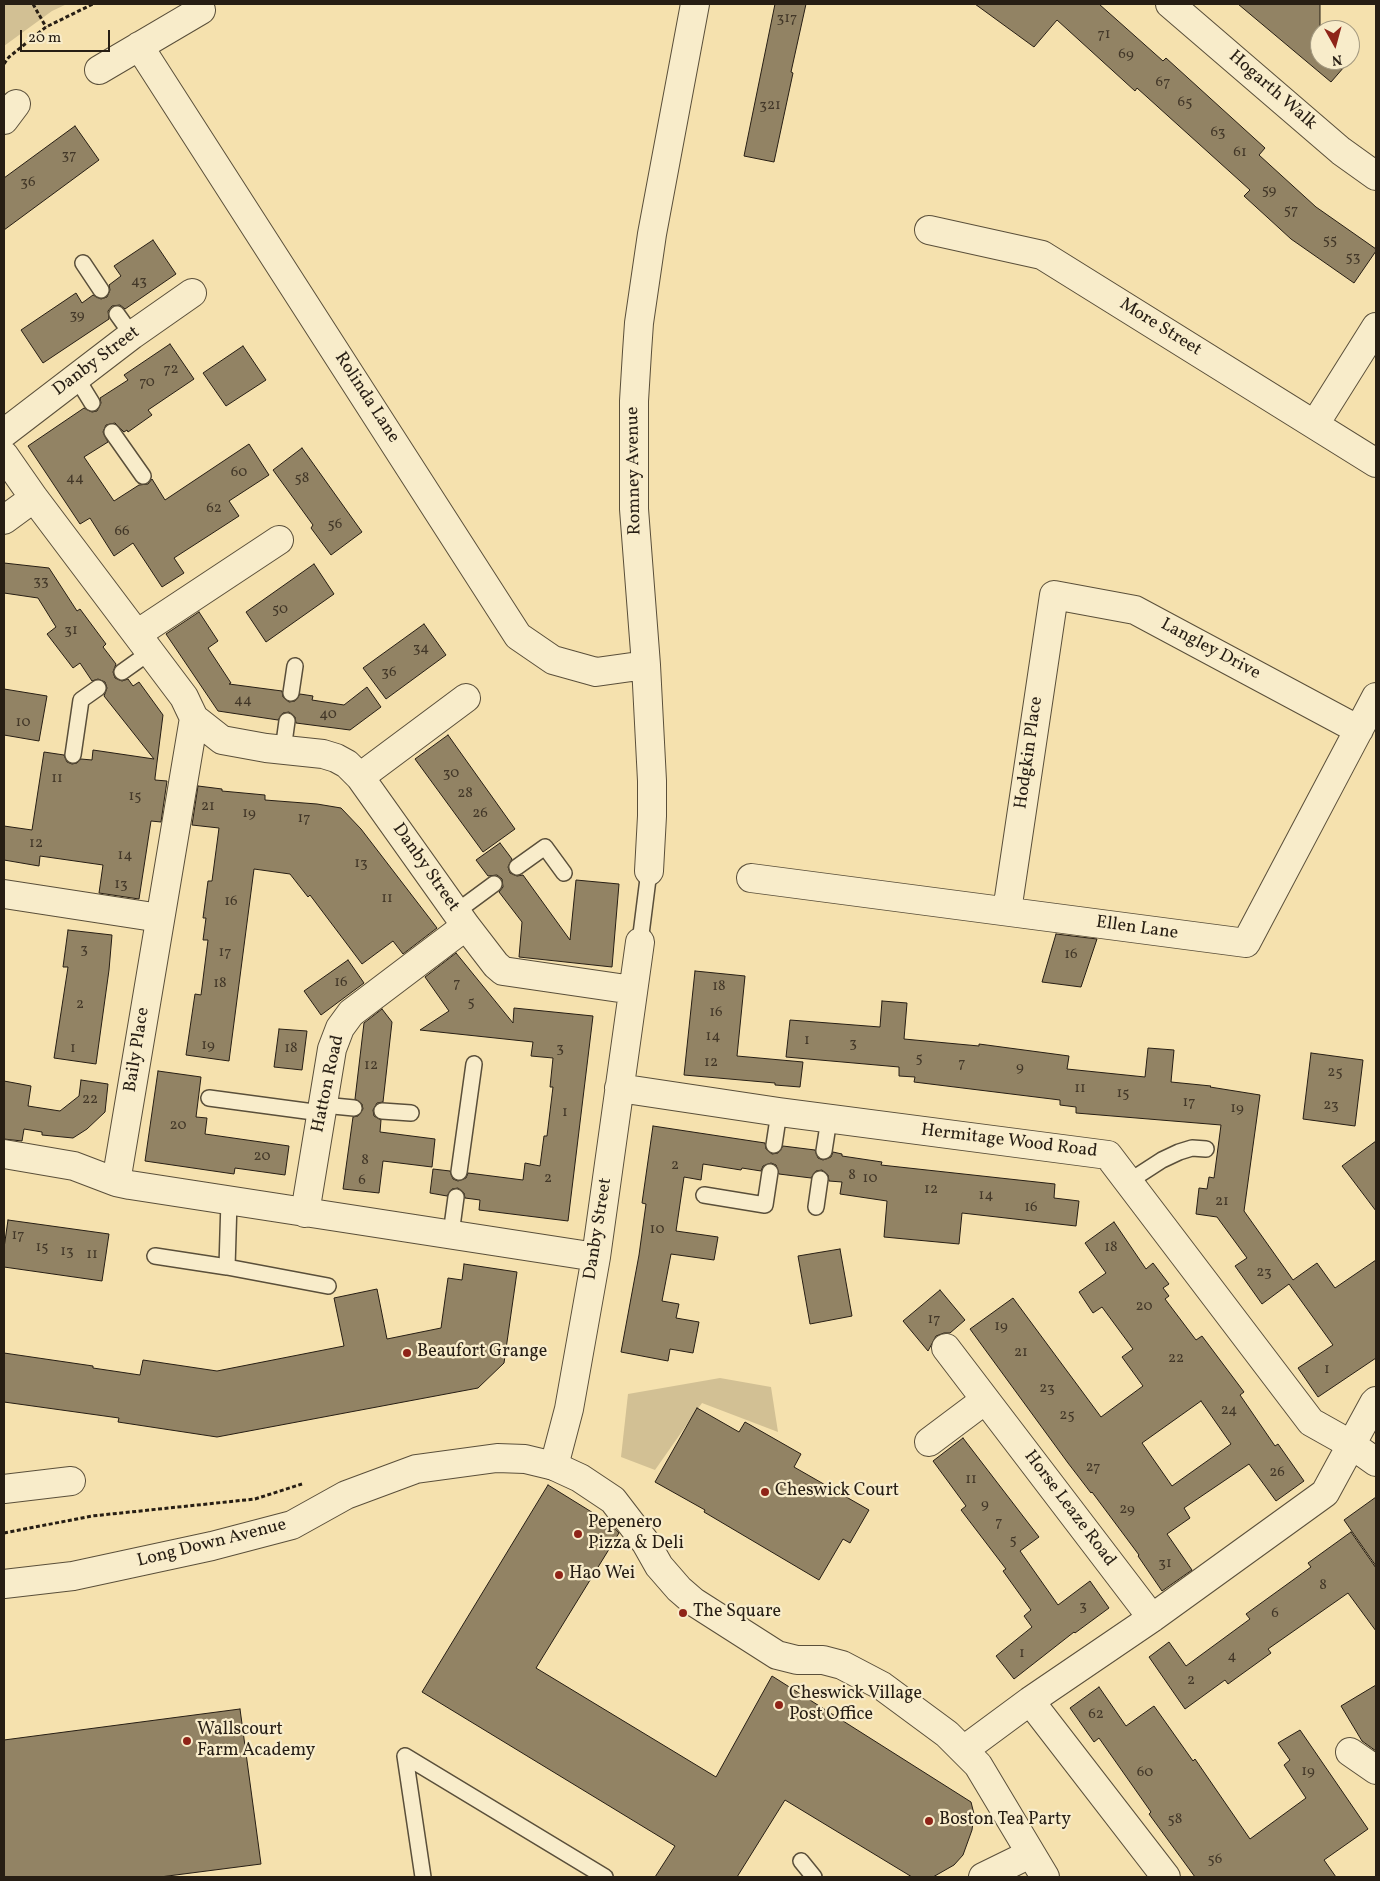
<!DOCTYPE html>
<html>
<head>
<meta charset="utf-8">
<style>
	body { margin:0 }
	#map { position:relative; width:1380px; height:1881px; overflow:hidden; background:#f5e1ae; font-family:Vollkorn,serif }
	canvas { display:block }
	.frame { position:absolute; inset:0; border:5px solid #271e14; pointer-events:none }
	.north { position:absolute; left:1310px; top:20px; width:50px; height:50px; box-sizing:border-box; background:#f8ecca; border:1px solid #a49a81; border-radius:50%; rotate:173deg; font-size:14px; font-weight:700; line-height:20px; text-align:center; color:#271e14 }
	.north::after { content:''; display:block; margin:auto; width:18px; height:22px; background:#8f2418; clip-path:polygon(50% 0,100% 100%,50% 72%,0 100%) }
	.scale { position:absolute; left:20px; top:30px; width:90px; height:22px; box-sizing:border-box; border:2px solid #271e14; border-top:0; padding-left:6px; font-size:15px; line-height:18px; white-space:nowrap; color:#271e14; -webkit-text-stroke:4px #f8ecca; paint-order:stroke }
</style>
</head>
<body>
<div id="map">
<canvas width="1380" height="1881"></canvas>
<div class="frame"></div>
<div class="north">N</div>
<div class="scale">20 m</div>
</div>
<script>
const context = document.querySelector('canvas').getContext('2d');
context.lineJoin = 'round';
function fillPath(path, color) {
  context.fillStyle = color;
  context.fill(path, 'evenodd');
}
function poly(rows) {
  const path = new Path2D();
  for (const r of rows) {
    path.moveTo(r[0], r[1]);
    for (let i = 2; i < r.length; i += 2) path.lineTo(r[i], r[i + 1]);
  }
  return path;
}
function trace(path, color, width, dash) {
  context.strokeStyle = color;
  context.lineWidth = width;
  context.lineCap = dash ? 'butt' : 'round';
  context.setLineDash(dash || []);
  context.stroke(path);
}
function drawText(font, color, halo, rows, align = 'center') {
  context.font = font + ' Vollkorn,serif';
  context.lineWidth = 4.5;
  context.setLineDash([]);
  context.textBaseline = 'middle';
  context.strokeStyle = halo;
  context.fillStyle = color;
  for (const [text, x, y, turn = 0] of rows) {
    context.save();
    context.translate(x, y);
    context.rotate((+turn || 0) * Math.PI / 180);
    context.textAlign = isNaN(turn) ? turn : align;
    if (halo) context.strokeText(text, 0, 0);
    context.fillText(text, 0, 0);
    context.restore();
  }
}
fillPath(poly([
	[4,4,67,4,52,11,4,46],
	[720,1378,771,1387,778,1432,702,1403,655,1470,621,1457,628,1394]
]), '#d2c094');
const building = poly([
	[775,4,806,4,791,72,793,73,774,162,744,156,775,4],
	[975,4,1099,4,1163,61,1166,58,1265,148,1259,155,1316,207,1376,249,1376,251,1354,283,1291,239,1244,196,1250,190,1137,88,1135,91,1057,20,1034,47,975,4],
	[1238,4,1320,4,1320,60,1351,59,1331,82,1238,4],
	[75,126,99,160,4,230,4,178,75,126],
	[153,240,176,274,125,309,120,305,112,306,108,311,109,319,43,363,21,330,76,293,82,303,93,295,101,299,107,297,110,290,109,285,121,276,114,266,153,240],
	[170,344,194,379,148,410,152,415,128,432,127,430,124,432,115,423,106,425,103,432,108,442,84,457,114,501,139,485,148,484,152,479,165,500,249,444,269,475,229,501,239,516,174,558,184,573,162,587,133,543,114,556,90,518,80,524,28,446,84,408,92,412,97,411,101,403,100,398,128,380,124,375,170,344],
	[243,346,266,380,226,406,203,373,243,346],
	[302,448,362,532,331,555,311,528,313,525,273,470,302,448],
	[4,563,49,568,77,611,80,609,106,644,103,647,116,664,113,672,115,678,122,681,128,679,133,686,139,682,163,715,155,778,155,780,167,781,161,822,151,821,139,899,99,893,103,865,40,856,39,866,4,860,4,826,32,830,44,752,64,755,67,762,72,764,77,763,81,759,92,760,93,750,154,759,104,696,107,688,105,682,98,679,92,681,80,663,73,668,47,634,56,627,38,598,4,593,4,563],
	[314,564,334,594,266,642,246,612,314,564],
	[199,612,218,641,208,648,231,683,229,684,282,691,283,697,289,702,295,701,300,694,313,696,312,700,344,705,367,687,381,707,350,730,296,723,295,717,289,712,283,713,278,720,218,711,166,634,199,612],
	[424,624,446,655,386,699,363,668,424,624],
	[4,689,47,696,39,741,4,735,4,689],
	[448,735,515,829,483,852,415,759,448,735],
	[198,786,222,789,222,791,265,795,265,800,317,804,341,808,361,829,437,928,403,954,393,941,362,964,310,895,308,897,290,874,254,869,229,1061,186,1055,195,994,201,995,208,940,203,940,206,918,203,918,208,881,212,881,219,828,192,825,198,786],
	[500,843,512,859,508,867,510,873,517,876,523,875,570,940,576,880,619,884,612,967,519,957,522,922,499,892,503,887,502,879,497,875,488,876,476,860,500,843],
	[68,930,112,935,109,970,96,1064,54,1058,68,967,63,967,68,930],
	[1056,934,1097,939,1081,987,1042,982,1056,934],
	[456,953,513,1023,514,1008,593,1016,568,1221,479,1210,480,1200,465,1198,464,1193,458,1188,452,1189,447,1196,430,1193,433,1169,450,1171,453,1179,458,1181,466,1178,468,1173,523,1180,525,1163,540,1166,544,1136,547,1136,553,1087,550,1087,553,1058,531,1056,533,1042,420,1030,449,1011,425,977,456,953],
	[348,960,364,983,321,1015,304,991,348,960],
	[695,971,745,976,737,1056,803,1062,800,1087,775,1085,775,1083,684,1075,695,971],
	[882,1001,907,1003,904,1039,979,1046,979,1044,1069,1056,1067,1069,1145,1077,1148,1048,1174,1050,1171,1082,1211,1086,1210,1087,1260,1095,1244,1211,1293,1280,1317,1263,1335,1288,1376,1260,1376,1358,1318,1397,1298,1368,1333,1345,1289,1284,1262,1304,1235,1266,1247,1258,1217,1217,1196,1214,1199,1188,1207,1189,1209,1177,1214,1178,1221,1125,1076,1113,1076,1107,1060,1105,1060,1100,914,1082,915,1077,899,1076,899,1067,786,1057,790,1020,880,1027,882,1001],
	[382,1009,392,1022,383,1102,377,1103,373,1110,374,1116,381,1120,380,1132,435,1139,432,1167,383,1161,379,1193,343,1189,353,1117,358,1116,363,1109,362,1104,355,1099,364,1023,382,1009],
	[279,1029,307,1031,302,1070,274,1067,279,1029],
	[1311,1053,1363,1060,1355,1126,1303,1119,1311,1053],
	[158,1071,201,1077,196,1117,207,1118,205,1134,289,1146,285,1175,235,1168,234,1174,145,1161,158,1071],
	[81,1080,108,1084,105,1112,87,1129,73,1138,42,1135,42,1132,24,1129,22,1141,4,1139,4,1081,31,1086,28,1106,60,1111,79,1096,81,1080],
	[653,1126,765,1143,766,1149,772,1154,778,1153,783,1146,815,1150,818,1158,823,1160,831,1157,833,1152,842,1154,842,1156,882,1162,881,1165,1055,1184,1054,1198,1079,1201,1076,1226,962,1213,959,1244,884,1237,887,1201,840,1194,842,1182,829,1181,828,1175,822,1170,816,1171,811,1178,779,1174,776,1165,771,1163,763,1166,761,1171,742,1168,741,1170,703,1164,701,1180,684,1177,676,1231,718,1237,714,1260,671,1254,662,1301,679,1304,676,1318,699,1322,693,1353,670,1349,668,1361,621,1352,639,1255,646,1204,642,1203,653,1126],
	[1376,1141,1376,1211,1342,1166,1376,1141],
	[8,1220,109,1234,102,1281,4,1267,4,1248,8,1220],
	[1114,1222,1146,1269,1153,1263,1169,1284,1163,1288,1169,1296,1165,1299,1196,1340,1202,1336,1244,1392,1240,1395,1275,1446,1278,1444,1304,1481,1276,1501,1249,1464,1184,1508,1190,1518,1167,1534,1192,1570,1162,1591,1138,1556,1139,1555,1092,1492,1091,1493,1068,1463,970,1329,1013,1298,1101,1417,1143,1386,1122,1357,1133,1349,1102,1307,1093,1313,1079,1292,1106,1273,1085,1243,1114,1222],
	[1201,1401,1231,1444,1172,1486,1142,1443,1201,1401],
	[840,1249,852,1316,810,1324,798,1256,840,1249],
	[464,1264,517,1272,504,1363,478,1388,217,1437,118,1422,119,1418,4,1402,4,1353,93,1366,93,1368,140,1375,143,1360,217,1371,344,1346,334,1298,377,1289,387,1339,441,1328,448,1278,462,1280,464,1264],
	[940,1290,965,1320,950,1333,944,1333,936,1336,928,1351,903,1321,940,1290],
	[697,1408,739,1432,745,1422,801,1454,794,1467,869,1510,850,1543,843,1539,819,1580,704,1512,705,1510,655,1482,697,1408],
	[963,1438,1039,1537,1020,1551,1058,1605,1090,1581,1109,1608,1075,1633,1074,1632,1014,1679,996,1656,1032,1627,1024,1616,1031,1610,1003,1571,1006,1569,961,1510,966,1506,933,1461,963,1438],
	[548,1485,611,1524,619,1533,536,1668,716,1777,772,1676,971,1802,974,1814,972,1830,963,1855,954,1865,933,1877,912,1877,785,1800,737,1877,655,1877,675,1846,422,1692,548,1485],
	[1376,1497,1376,1566,1344,1520,1376,1497],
	[1351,1532,1376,1568,1376,1631,1348,1593,1268,1649,1271,1653,1228,1684,1225,1680,1185,1709,1149,1657,1169,1642,1186,1666,1250,1619,1246,1614,1311,1567,1308,1563,1351,1532],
	[1376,1685,1376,1751,1362,1741,1341,1706,1376,1685],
	[1099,1687,1126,1726,1154,1706,1193,1761,1195,1759,1250,1839,1306,1798,1284,1765,1290,1760,1278,1743,1300,1730,1368,1829,1324,1860,1336,1877,1195,1877,1149,1814,1151,1812,1099,1738,1094,1742,1070,1708,1099,1687],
	[240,1709,261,1864,160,1877,4,1877,4,1740,240,1709]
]);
fillPath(building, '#928364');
trace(building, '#271e14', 1);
const service = poly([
	[83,263,101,290],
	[117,314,132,335],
	[76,377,92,403],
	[112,432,143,476],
	[122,672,150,652],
	[291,693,295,666],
	[283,750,287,721],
	[73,755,81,700,98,688],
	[517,867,545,847,564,873],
	[456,912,494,884],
	[640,942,649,871],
	[209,1098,321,1113],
	[323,1105,354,1108],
	[382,1111,411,1113],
	[774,1145,779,1112],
	[824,1151,829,1119],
	[459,1172,474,1064],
	[1128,1182,1162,1160,1179,1152,1192,1148,1206,1149],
	[704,1195,765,1205,770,1172],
	[816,1207,820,1179],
	[451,1234,456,1197],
	[155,1256,227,1267,328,1286],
	[227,1267,229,1201],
	[801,1861,814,1877],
	[423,1877,405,1756,605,1877]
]);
const minor = poly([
	[1170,4,1341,151,1376,176],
	[139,46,518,636,553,660,596,672,646,665],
	[99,70,201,10],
	[4,120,16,104],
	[929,230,1042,255,1376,463],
	[1315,424,1376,327],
	[4,433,132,335,192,293],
	[4,455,34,498,184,697,194,718,222,740,266,748,323,754,336,758,347,764,360,777,466,926,496,965,503,971,633,990],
	[4,520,34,498],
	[137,634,279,540],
	[360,777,466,698],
	[649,871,652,816,652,781,646,665,634,509,634,401,637,352,639,323,652,234,695,4],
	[751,878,1246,943,1376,697],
	[4,894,160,918],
	[1007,911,1054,595,1135,610,1359,730],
	[619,1088,779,1112,1108,1155,1311,1422,1352,1445,1376,1462],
	[4,1154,74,1166,116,1182,130,1185,596,1257],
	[116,1182,194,718],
	[305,1213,332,1049,340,1028,351,1013,466,926],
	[946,1348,1152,1618],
	[929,1442,985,1400],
	[554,1466,569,1409,596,1257,640,942],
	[4,1489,71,1481],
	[1030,1701,1166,1877],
	[965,1749,1030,1701,1152,1618,1325,1493,1374,1403,1376,1401],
	[1350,1752,1376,1770],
	[983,1877,1030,1854]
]);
const tertiary = poly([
	[4,1584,73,1576,212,1546,292,1525,346,1495,416,1469,497,1458,525,1459,554,1466,580,1478,613,1500,646,1543,659,1566,679,1589,694,1602,777,1655,797,1660,823,1660,842,1665,882,1686,947,1734,978,1765,1045,1877]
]);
trace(service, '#5a4f3a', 18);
trace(minor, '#5a4f3a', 30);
trace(tertiary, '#5a4f3a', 30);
trace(poly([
	[33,4,46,27],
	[4,64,9,57,46,27,93,4],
	[4,1533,92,1516,255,1499,302,1484]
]), '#271e14', 3, [4, 2.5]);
trace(service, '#f8ecca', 15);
trace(minor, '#f8ecca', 28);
trace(tertiary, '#f8ecca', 28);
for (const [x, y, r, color] of [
	[407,1353,5,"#8f2418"],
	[765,1492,5,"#8f2418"],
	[578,1534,5,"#8f2418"],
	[559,1575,5,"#8f2418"],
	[683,1613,5,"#8f2418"],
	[779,1705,5,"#8f2418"],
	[187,1741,5,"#8f2418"],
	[929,1821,5,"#8f2418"]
]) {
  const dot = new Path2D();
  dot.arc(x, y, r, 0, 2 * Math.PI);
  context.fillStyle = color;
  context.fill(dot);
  trace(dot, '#f8ecca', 2);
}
drawText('15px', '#423728', null, [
	["317",787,19],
	["71",1104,35],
	["69",1126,55],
	["67",1163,83],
	["65",1185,103],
	["321",770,106],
	["63",1218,133],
	["61",1240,153],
	["37",69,156],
	["36",28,183],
	["59",1269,191],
	["57",1291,211],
	["55",1330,241],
	["53",1353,258],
	["43",139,282],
	["39",77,316],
	["72",171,370],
	["70",147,383],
	["60",239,473],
	["44",75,479],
	["58",302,479],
	["62",214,509],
	["56",335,525],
	["66",122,532],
	["33",41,582],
	["50",280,610],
	["31",71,631],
	["34",421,649],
	["36",389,673],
	["44",243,701],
	["40",328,715],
	["10",23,723],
	["30",451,774],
	["11",57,779],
	["28",465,794],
	["15",135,797],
	["21",208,807],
	["19",249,814],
	["26",480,814],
	["17",304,819],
	["12",36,844],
	["14",125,856],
	["13",361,864],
	["13",121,885],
	["11",387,899],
	["16",231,902],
	["3",84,950],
	["17",225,953],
	["16",1071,955],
	["16",341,983],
	["18",220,984],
	["7",457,984],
	["18",719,987],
	["5",471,1003],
	["2",80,1005],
	["16",716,1013],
	["14",713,1037],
	["1",807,1041],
	["3",853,1044],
	["19",208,1046],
	["1",73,1049],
	["18",291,1049],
	["3",560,1049],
	["5",919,1059],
	["12",711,1063],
	["7",962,1064],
	["12",371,1066],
	["9",1020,1068],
	["25",1335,1073],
	["11",1080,1089],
	["15",1123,1094],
	["22",90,1100],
	["17",1189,1103],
	["23",1331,1106],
	["19",1237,1109],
	["1",565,1113],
	["20",178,1126],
	["20",262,1157],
	["8",365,1161],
	["2",675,1166],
	["8",852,1176],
	["2",548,1179],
	["10",870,1179],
	["6",362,1181],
	["12",931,1190],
	["14",986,1196],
	["21",1222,1202],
	["16",1031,1208],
	["10",657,1230],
	["17",18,1236],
	["15",42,1248],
	["18",1111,1248],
	["13",67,1252],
	["11",92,1255],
	["23",1264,1273],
	["20",1144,1307],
	["17",934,1320],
	["19",1001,1327],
	["21",1021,1353],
	["22",1176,1359],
	["1",1327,1370],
	["23",1047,1389],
	["24",1229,1411],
	["25",1067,1416],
	["27",1093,1468],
	["26",1277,1473],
	["11",971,1480],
	["9",985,1505],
	["29",1127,1510],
	["7",999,1523],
	["5",1013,1541],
	["31",1165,1564],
	["8",1323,1586],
	["3",1083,1607],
	["6",1275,1614],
	["1",1022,1654],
	["4",1232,1657],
	["2",1191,1681],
	["62",1096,1715],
	["19",1308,1772],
	["60",1145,1773],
	["58",1175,1820],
	["56",1215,1860]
]);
drawText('18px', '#271e14', '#f8ecca', [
	["Hogarth Walk",1272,91,41],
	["More Street",1160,328,32],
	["Danby Street",97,362,-37],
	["Rolinda Lane",366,398,57],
	["Romney Avenue",635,471,-91],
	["Langley Drive",1210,650,28],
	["Hodgkin Place",1030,753,-82],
	["Danby Street",425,868,55],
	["Ellen Lane",1137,929,8],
	["Baily Place",138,1050,-81],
	["Hatton Road",329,1084,-78],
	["Hermitage Wood Road",1009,1142,7],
	["Danby Street",599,1229,-81],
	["Horse Leaze Road",1069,1509,53],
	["Long Down Avenue",212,1544,-14]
]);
drawText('18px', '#271e14', '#f8ecca', [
	["Beaufort Grange",417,1353],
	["Cheswick Court",775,1492],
	["Pepenero",588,1524],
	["Pizza & Deli",588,1545],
	["Hao Wei",569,1575],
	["The Square",693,1613],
	["Cheswick Village",789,1695],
	["Post Office",789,1716],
	["Wallscourt",197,1731],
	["Farm Academy",197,1752],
	["Boston Tea Party",939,1821]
], 'left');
</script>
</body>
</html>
